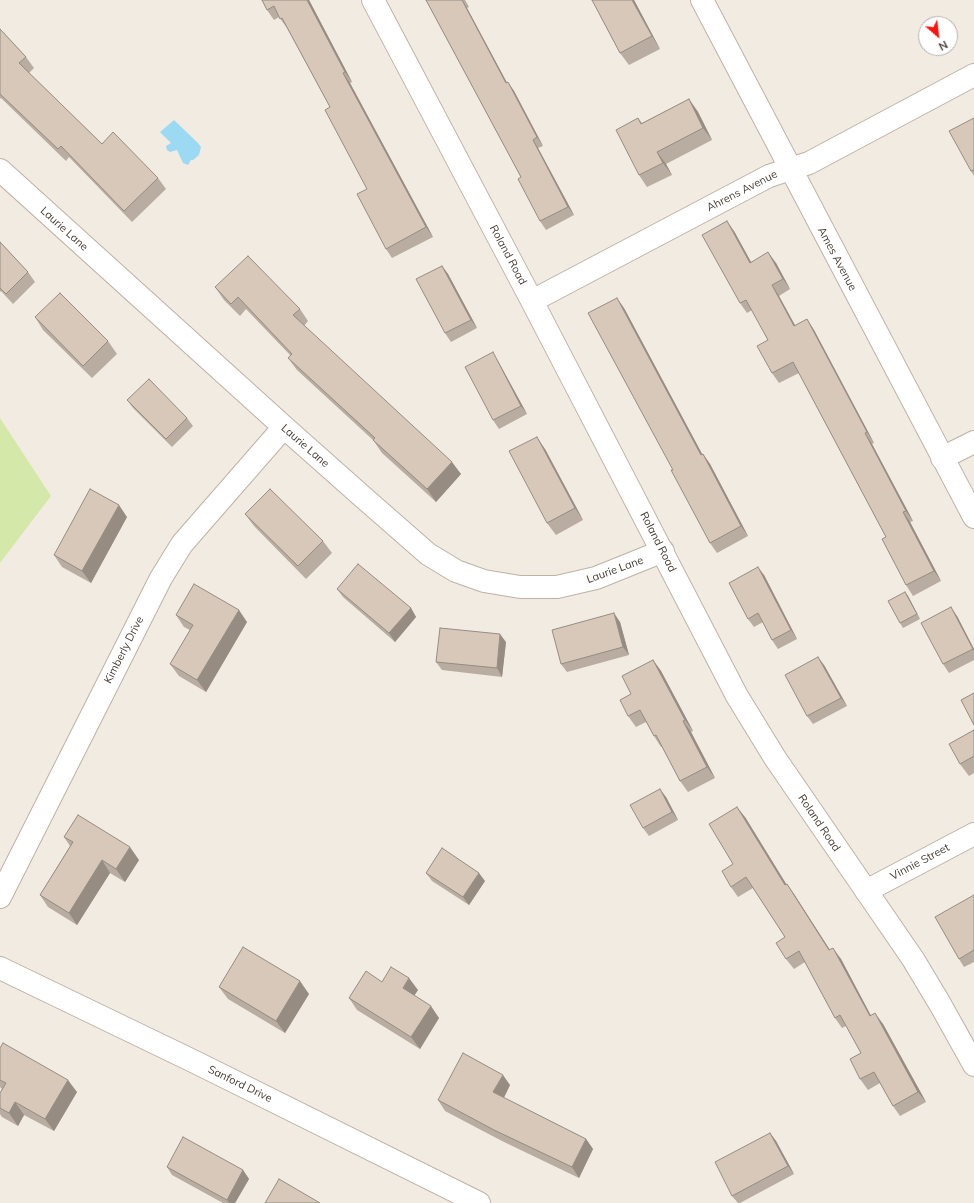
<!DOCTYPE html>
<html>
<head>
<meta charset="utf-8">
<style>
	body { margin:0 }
	#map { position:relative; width:974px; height:1203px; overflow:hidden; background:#f2ebe2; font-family:Mulish,sans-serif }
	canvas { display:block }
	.north { position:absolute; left:918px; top:16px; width:40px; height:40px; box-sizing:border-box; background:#fff; border:1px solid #b4b1ad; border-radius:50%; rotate:152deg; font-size:11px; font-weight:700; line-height:16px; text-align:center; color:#443b33 }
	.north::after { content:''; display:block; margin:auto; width:14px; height:18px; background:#ff120c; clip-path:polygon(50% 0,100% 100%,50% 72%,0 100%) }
</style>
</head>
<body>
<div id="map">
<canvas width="974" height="1203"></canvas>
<div class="north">N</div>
</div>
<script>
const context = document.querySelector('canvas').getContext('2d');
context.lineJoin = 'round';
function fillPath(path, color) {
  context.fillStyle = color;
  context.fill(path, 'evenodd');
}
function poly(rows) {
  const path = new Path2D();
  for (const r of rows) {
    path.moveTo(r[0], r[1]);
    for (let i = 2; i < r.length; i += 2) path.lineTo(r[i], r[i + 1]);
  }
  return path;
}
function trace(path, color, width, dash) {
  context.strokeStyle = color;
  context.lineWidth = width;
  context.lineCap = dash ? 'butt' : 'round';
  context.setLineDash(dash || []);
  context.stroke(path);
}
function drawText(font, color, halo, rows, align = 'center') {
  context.font = font + ' Mulish,sans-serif';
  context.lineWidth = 4;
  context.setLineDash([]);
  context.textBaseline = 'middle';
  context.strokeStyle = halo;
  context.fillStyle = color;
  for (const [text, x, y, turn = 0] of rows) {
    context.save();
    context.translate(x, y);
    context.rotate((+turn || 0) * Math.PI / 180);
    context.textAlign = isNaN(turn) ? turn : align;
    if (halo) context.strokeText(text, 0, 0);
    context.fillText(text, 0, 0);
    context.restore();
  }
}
fillPath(poly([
	[0,418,51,496,0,563]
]), '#d4e9a9');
fillPath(poly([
	[174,120,198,143,201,147,199,155,193,160,191,160,188,165,183,163,177,150,170,152,167,150,166,146,171,143,160,132]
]), '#9bdaf2');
const minor = poly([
	[373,0,532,301,737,696,775,758,913,959,940,1004,974,1065],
	[702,0,974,517],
	[0,170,284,427,364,498,428,554,456,571,484,581,520,587,557,587,596,578,663,551],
	[532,301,769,176,809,163,974,75],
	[942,458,974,442],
	[866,891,974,834],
	[0,897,161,578,182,544,284,427],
	[0,968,195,1062,479,1203]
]);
trace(minor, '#beb2a5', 24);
trace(minor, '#fff', 22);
fillPath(poly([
	[262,0,309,0,352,82,350,83,433,237,392,258,386,249,367,189,330,107,287,28,279,17,274,20,267,10],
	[426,0,465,0,469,7,467,8,507,83,514,91,543,146,538,148,574,215,546,230,540,221,521,177],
	[592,0,634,0,660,49,629,65,620,53],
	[0,29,26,57,34,68,29,73,102,144,158,178,166,189,132,222,69,157,66,161,1,98,0,99],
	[689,99,698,112,712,140,666,164,672,175,647,187,639,175,638,118,642,123],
	[974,118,974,176,971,171],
	[734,231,751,262,776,263,790,289,779,296,795,326,807,319,814,330,874,443,872,444,913,521,910,522,941,581,913,596,906,585,886,537,799,373,779,383,772,373,768,340,752,310,747,313,740,303],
	[0,242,28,272,35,282,13,304,1,291,0,292],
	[442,266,448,274,477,328,451,342,445,333],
	[215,287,300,309,308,321,304,326,461,474,436,502,382,453,373,440,297,370,288,358,290,355,246,309,240,316,224,300],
	[624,308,702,454,703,454,710,464,748,536,717,553,710,543],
	[35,317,108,341,117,354,92,378,43,330],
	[498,361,527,414,499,429,493,420],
	[127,400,187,418,193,426,172,447,133,408],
	[545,449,583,520,556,535,547,523],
	[245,514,323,541,332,553,306,579,254,526],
	[127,517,91,583,62,567,54,555],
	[764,575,797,639,778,649,772,640,763,622,754,627,748,619],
	[337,589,411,608,416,617,395,642,343,597],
	[905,592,908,596,920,619,903,628,900,623],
	[176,615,247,622,206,692,179,676,170,664,190,630,184,627],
	[957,616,974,649,974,660,949,673,943,664],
	[620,622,629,655,567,672,561,664],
	[506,642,502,677,442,670,436,662],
	[653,660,661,671,693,731,691,732,715,778,688,792,680,781,662,747,661,747,654,736,646,722,636,727,628,716,631,694],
	[824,665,847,706,813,724,807,716],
	[974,730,974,773,969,776,960,764],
	[666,797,678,820,649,836,643,828],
	[745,817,786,884,787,884,794,894,830,950,841,959,871,1016,883,1024,926,1102,900,1116,893,1106,880,1083,868,1090,860,1079,861,1053,846,1026,842,1028,835,1018,805,962,794,969,786,959,785,937,753,888,738,897,731,887,733,864],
	[64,837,139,860,125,882,110,873,77,925,48,907,40,895,70,846],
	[426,873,485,881,469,905,432,881],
	[974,895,974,962,964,967,959,959],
	[382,982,418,990,414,996,439,1018,420,1049,357,1010,349,998],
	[219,987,309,994,285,1033,228,999],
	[0,1048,77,1092,54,1131,24,1115,18,1126,2,1117,0,1114,0,1093,2,1089,0,1087],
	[510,1085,504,1098,586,1139,593,1149,579,1178,502,1141,445,1111,438,1100],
	[770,1133,776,1141,794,1174,740,1203,738,1203,732,1196],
	[167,1167,243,1170,249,1179,235,1203,223,1203,172,1175]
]), '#b9aca0');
fillPath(poly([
	[307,0,309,0,352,82,345,72],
	[462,0,467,8,512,92,506,83],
	[632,0,634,0,660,49,652,36],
	[343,73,350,83,433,237,426,227],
	[508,82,514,91,543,146,537,137],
	[689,99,698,112,712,140,703,128],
	[533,140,538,148,574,215,568,207],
	[657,152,666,164,672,175,663,163],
	[727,221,734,231,757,273,750,263],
	[768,252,776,263,790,289,783,279],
	[442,266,448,274,477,328,471,320],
	[772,285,779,296,801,336,794,326],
	[617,298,624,308,708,465,701,455],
	[807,319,814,330,874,443,867,432],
	[493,352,498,361,527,414,521,406],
	[865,433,872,444,913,521,906,511],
	[537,437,545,449,583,520,575,508],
	[703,454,710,464,748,536,741,526],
	[452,462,461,474,436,502,427,489],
	[119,505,127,517,91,583,82,571],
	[903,512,910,522,941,581,934,571],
	[758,567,764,575,797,639,791,630],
	[905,592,908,596,920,619,917,614],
	[951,607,957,616,974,649,974,651],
	[411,608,416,617,395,642,389,633],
	[239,610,247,622,206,692,197,680],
	[614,613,620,622,629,655,623,647],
	[500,634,506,642,502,677,497,668],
	[818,657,824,665,847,706,841,698],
	[653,660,661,671,693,731,685,720],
	[683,721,691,732,715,778,707,767],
	[660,789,666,797,678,820,672,812],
	[737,807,745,817,793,895,785,885],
	[130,847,139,860,125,882,116,869],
	[102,860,110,873,77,925,69,913],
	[479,873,485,881,469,905,463,897],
	[787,884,794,894,837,961,829,950],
	[833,948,841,959,877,1027,870,1016],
	[409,978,418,990,411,1000,403,988],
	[300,981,309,994,285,1033,276,1021],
	[431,1006,439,1018,420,1049,411,1037],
	[875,1013,883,1024,926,1102,918,1092],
	[503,1075,510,1085,501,1103,493,1092],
	[68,1080,77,1092,54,1131,45,1119],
	[15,1102,24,1115,18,1126,9,1113],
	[770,1133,776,1141,794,1174,788,1166],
	[586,1139,593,1149,579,1178,572,1167],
	[243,1170,249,1179,235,1203,229,1203,227,1200]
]), '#968c82');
const building = poly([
	[262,0,307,0,345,72,343,73,426,227,386,249,357,194,367,189,325,110,330,107,282,18,280,19,274,6,267,10,262,0],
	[426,0,462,0,506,83,508,82,537,137,533,140,568,207,540,221,518,179,521,177,426,0],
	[592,0,632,0,652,36,620,53,592,0],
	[0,29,26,57,19,63,102,144,113,132,158,178,124,211,61,146,58,149,0,94,0,29],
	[689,99,703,128,657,152,663,163,639,175,616,130,638,118,641,124,689,99],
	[974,118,974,170,971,171,949,131,974,118],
	[727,221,750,263,768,252,783,279,772,285,794,326,807,319,867,432,865,433,906,511,903,512,934,571,906,585,882,539,886,537,793,362,772,373,757,346,768,340,746,300,740,303,702,235,727,221],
	[0,242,28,272,6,294,0,288,0,242],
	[248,256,300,309,293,315,452,462,427,489,373,440,375,438,288,358,292,354,238,297,231,304,215,287,248,256],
	[442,266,471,320,445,333,416,279,442,266],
	[60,293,108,341,83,366,35,317,60,293],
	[617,298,701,455,703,454,741,526,710,543,671,470,673,470,588,313,617,298],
	[493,352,521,406,493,420,465,367,493,352],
	[149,379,187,418,166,439,127,400,149,379],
	[537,437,575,508,547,523,509,451,537,437],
	[90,489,119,505,82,571,54,555,90,489],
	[270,489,323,541,298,566,245,514,270,489],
	[358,564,411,608,389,633,337,589,358,564],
	[758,567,791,630,772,640,758,613,748,619,729,583,758,567],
	[194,584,239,610,197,680,170,664,193,625,176,615,194,584],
	[905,592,917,614,900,623,888,601,905,592],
	[951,607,973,649,943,664,921,623,951,607],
	[614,613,623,647,561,664,552,630,614,613],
	[440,628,500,634,497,668,436,662,440,628],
	[818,657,841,698,807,716,785,675,818,657],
	[653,660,685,720,683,721,707,767,680,781,656,735,654,736,640,710,628,716,620,700,631,694,622,676,653,660],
	[974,693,974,725,961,700,974,693],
	[974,730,974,756,960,764,949,744,974,730],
	[660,789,672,812,643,828,630,805,660,789],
	[737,807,785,885,787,884,829,950,833,948,870,1016,875,1013,918,1092,893,1106,874,1072,860,1079,850,1059,861,1053,840,1015,835,1018,799,951,786,959,776,943,785,937,746,877,731,887,722,871,733,864,709,824,737,807],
	[78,815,130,847,116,869,102,860,69,913,40,895,73,842,64,837,78,815],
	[442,848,479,873,463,897,426,873,442,848],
	[974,895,974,950,959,959,935,917,974,895],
	[243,947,300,981,276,1021,219,987,243,947],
	[391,967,409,978,403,988,431,1006,411,1037,349,998,366,971,382,982,391,967],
	[3,1043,68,1080,45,1119,15,1102,9,1113,0,1108,0,1093,6,1083,0,1080,0,1048,3,1043],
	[463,1053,503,1075,493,1092,586,1139,572,1167,494,1130,438,1100,463,1053],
	[770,1133,788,1166,732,1196,715,1162,770,1133],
	[183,1137,243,1170,227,1200,167,1167,183,1137],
	[279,1179,320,1203,265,1203,279,1179]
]);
fillPath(building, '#d7c8ba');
trace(building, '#968c82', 1);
drawText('11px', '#443b33', '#fff', [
	["Ahrens Avenue",742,191,-27],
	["Laurie Lane",64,229,42],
	["Roland Road",508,255,62],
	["Ames Avenue",837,259,62],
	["Laurie Lane",305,446,41],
	["Roland Road",658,542,63],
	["Laurie Lane",615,570,-20],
	["Kimberly Drive",124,650,-63],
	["Roland Road",819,823,56],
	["Vinnie Street",920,862,-28],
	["Sanford Drive",240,1084,26]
]);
</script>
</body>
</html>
